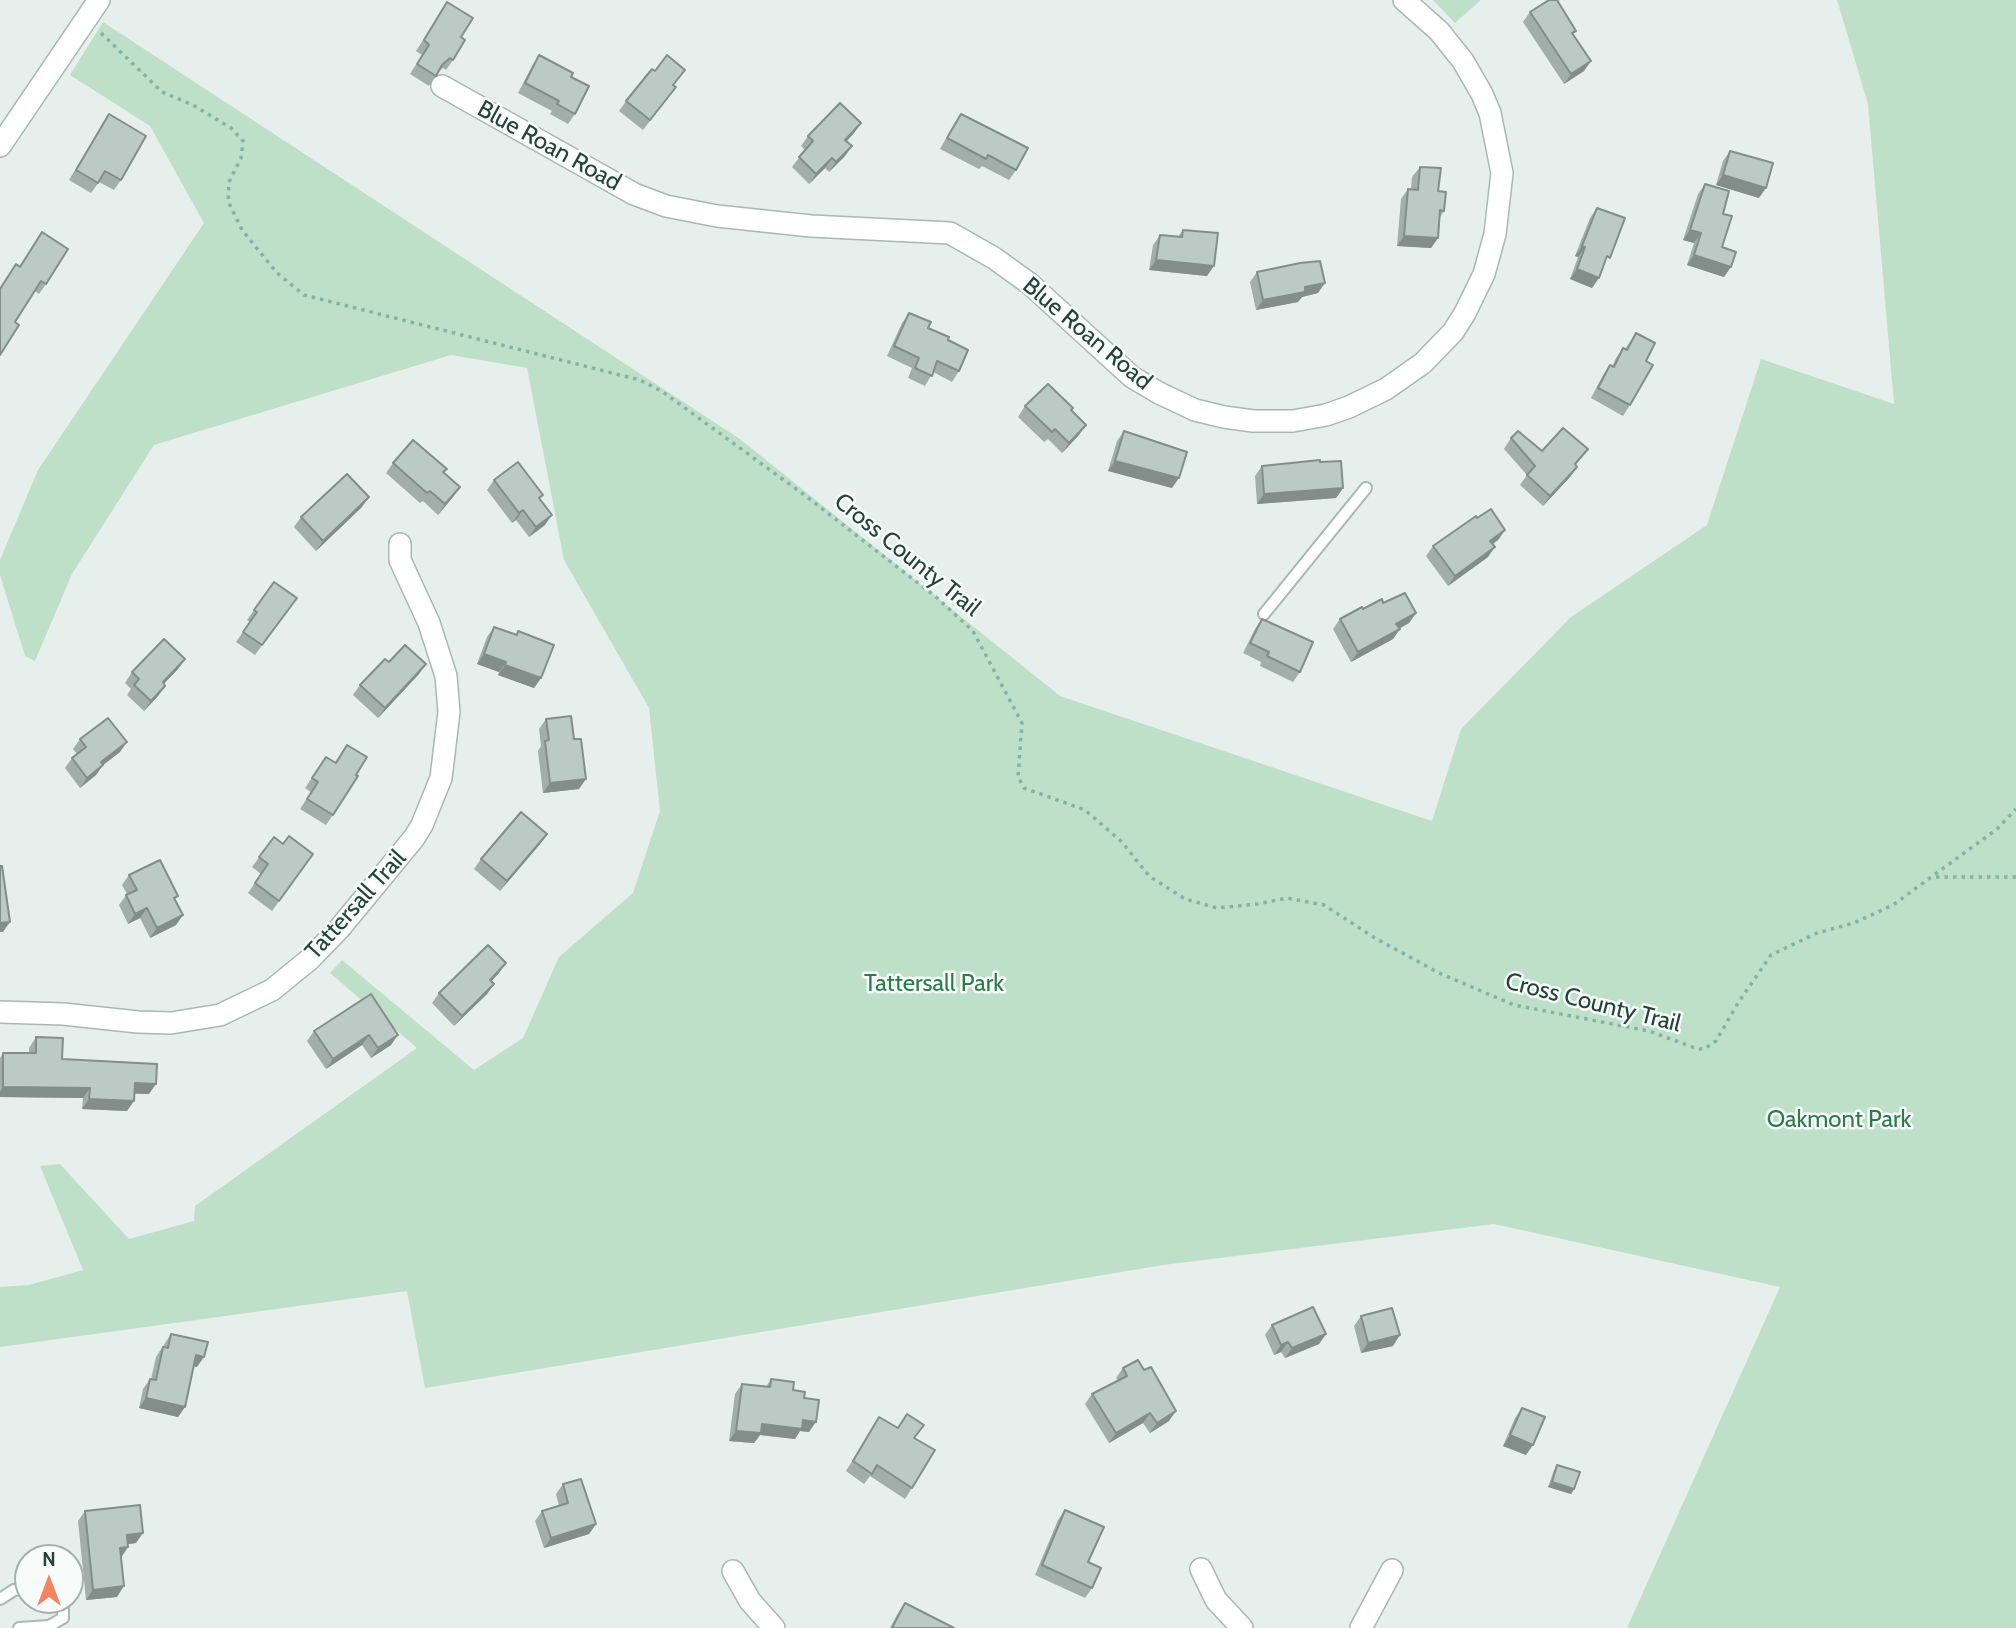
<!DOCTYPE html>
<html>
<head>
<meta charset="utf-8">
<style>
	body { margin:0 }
	#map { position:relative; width:2016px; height:1628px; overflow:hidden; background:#e6efeb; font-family:Cabin,sans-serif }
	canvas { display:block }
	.north { position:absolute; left:14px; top:1544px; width:70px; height:70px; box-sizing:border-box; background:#f7fbf9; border:2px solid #a3b1ad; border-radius:50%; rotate:0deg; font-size:19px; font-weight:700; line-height:28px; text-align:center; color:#24423a }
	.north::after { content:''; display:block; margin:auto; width:24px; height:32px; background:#f4845f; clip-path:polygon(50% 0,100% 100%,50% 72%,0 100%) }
</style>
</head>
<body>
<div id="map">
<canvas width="2016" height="1628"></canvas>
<div class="north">N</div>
</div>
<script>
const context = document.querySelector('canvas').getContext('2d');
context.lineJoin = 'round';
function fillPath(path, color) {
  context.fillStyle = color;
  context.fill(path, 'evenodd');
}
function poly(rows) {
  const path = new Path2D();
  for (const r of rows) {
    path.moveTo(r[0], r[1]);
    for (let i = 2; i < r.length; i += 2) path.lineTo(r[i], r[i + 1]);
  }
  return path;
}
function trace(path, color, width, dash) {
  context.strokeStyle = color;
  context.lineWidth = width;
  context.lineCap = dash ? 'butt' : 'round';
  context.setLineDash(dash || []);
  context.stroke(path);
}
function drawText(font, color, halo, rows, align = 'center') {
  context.font = font + ' Cabin,sans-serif';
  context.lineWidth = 5;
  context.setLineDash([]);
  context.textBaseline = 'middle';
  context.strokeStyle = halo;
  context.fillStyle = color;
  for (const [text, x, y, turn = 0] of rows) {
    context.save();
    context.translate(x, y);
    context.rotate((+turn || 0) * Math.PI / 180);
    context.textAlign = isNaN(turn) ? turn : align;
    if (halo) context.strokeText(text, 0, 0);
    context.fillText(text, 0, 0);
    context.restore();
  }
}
fillPath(poly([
	[1433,0,1481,0,1455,23],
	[1837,0,2016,0,2016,1628,1627,1628,1780,1287,1494,1224,1163,1265,425,1388,407,1291,0,1347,0,1287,29,1285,83,1270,40,1166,60,1164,129,1239,194,1221,195,1206,417,1048,330,973,342,960,474,1070,523,1038,559,957,633,893,660,811,649,708,564,560,527,368,451,355,154,445,72,574,35,661,25,656,0,575,0,560,38,470,204,223,150,126,70,75,103,22,740,439,1060,696,1432,821,1461,729,1571,617,1707,525,1761,359,1894,404,1868,104]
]), '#bfe0c8');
const service = poly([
	[1264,614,1366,488],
	[0,1599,14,1590,28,1588],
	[19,1628,49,1626,63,1618,63,1600]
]);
const minor = poly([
	[442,86,634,194,666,206,717,216,811,226,950,233,994,258,1030,284,1132,377,1159,393,1195,410,1224,417,1253,421,1293,421,1326,415,1349,407,1386,389,1423,363,1453,332,1465,313,1484,274,1495,234,1502,173,1490,113,1482,94,1463,61,1439,31,1404,0],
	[0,1012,63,1014,138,1022,171,1023,220,1015,272,990,310,959,339,929,414,838,422,825,441,778,449,712,446,676,429,623,400,560,400,544],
	[1201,1569,1216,1600,1242,1628],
	[733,1571,750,1601,774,1628],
	[1361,1628,1392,1570]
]);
const tertiary = poly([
	[0,146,99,0]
]);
trace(service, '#a8b8b2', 14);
trace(minor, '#a8b8b2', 24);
trace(tertiary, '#a8b8b2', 24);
trace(poly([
	[101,33,162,92,193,105,231,128,243,141,241,158,229,182,228,201,242,230,277,273,304,295,640,380,663,392,807,497,936,597,973,631,1022,723,1018,777,1024,788,1085,810,1122,842,1149,876,1185,899,1217,908,1257,904,1287,898,1324,905,1375,938,1439,973,1514,1005,1649,1031,1698,1049,1704,1049,1716,1041,1738,1003,1771,955,1817,933,1854,923,1893,905,1997,829,2016,809],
	[1936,877,2016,877]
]), '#86b3a5', 3.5, [3.5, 5]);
trace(service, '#fff', 10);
trace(minor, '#fff', 21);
trace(tertiary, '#fff', 21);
fillPath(poly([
	[447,2,461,37,453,60,446,70,443,68,438,72,429,86,410,74,422,55,416,51],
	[1530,12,1573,35,1584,71,1564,84,1523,22],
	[539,55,571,77,575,114,568,124,550,114,552,111,518,93,532,66],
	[674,85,676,87,643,130,619,111,626,101],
	[109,114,121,180,114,190,99,182,91,193,69,180],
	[961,114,1016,170,1009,180,982,166,979,169,940,149,954,124],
	[861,123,854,133,847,141,852,146,845,156,829,172,825,168,809,184,792,167,805,150,801,146,808,136],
	[1730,151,1759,198,1716,185,1723,161],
	[1420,167,1438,191,1444,211,1440,217,1438,238,1431,248,1397,246,1401,199,1408,189,1411,189,1412,177],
	[1705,184,1723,214,1722,247,1724,277,1687,265,1694,243,1683,240,1698,194],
	[1597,208,1603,267,1592,288,1570,279,1578,257,1575,256,1590,218],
	[1183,230,1207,276,1149,270,1153,245,1160,235,1178,237],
	[42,232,46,284,39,294,35,291,15,322,0,355,0,288,16,264,19,267],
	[1257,272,1318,293,1302,297,1298,302,1256,310,1250,282],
	[909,313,928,328,948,340,959,371,952,382,933,372,925,386,908,378,912,368,887,356,902,323],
	[1636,333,1646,361,1630,405,1623,416,1591,398,1603,375,1610,365,1612,367,1616,358,1623,348,1625,349],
	[1025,406,1071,410,1079,435,1062,453,1048,439,1044,442,1018,417],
	[1124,431,1172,488,1108,471,1117,441],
	[1511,438,1542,451,1588,449,1575,465,1577,467,1570,477,1543,506,1520,485,1527,475,1504,449],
	[1320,462,1343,488,1336,498,1257,504,1255,476,1262,466],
	[393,463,447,469,444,473,460,487,453,497,438,515,423,501,420,503,386,473],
	[494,480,540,499,545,525,529,537,516,520,512,523,487,490],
	[362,507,316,551,294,527,301,517],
	[1477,518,1505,530,1498,540,1493,544,1488,557,1448,586,1426,556,1433,546],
	[274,582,297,598,255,655,236,642,250,622,247,620],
	[1383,603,1416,613,1409,623,1399,629,1393,639,1351,662,1333,629,1340,619,1363,609],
	[1262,619,1300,672,1293,682,1260,666,1261,662,1243,653,1255,629],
	[494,627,516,634,518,631,541,678,534,688,498,675,499,672,477,664,487,637],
	[185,659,178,669,164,683,165,686,158,696,144,711,127,695,131,689,125,683,132,672],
	[389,662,419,674,378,718,353,695,360,685],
	[546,719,579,789,543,793,538,751,541,746,539,729],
	[80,739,120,752,103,765,96,775,80,788,65,768,72,758,77,754,73,749],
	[347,745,356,775,333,815,326,825,300,809,311,792,305,788,326,757,335,762],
	[547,834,540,844,500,891,474,869,481,859],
	[274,837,283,844,313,854,272,911,248,893,261,874,252,867],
	[129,875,175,900,183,915,176,925,150,938,140,918,128,924,119,905,127,894,122,885],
	[499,973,491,982,494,984,487,994,454,1026,432,1003,439,993],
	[371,994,391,1045,371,1058,362,1045,326,1069,307,1041,314,1031],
	[36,1037,62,1059,149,1094,134,1094,127,1111,82,1109,83,1098,0,1097,0,1058,3,1053,29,1053,29,1048],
	[1361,1316,1393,1346,1361,1353,1354,1326],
	[1272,1325,1326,1334,1319,1344,1285,1358,1281,1352,1274,1355,1265,1335],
	[171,1334,197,1367,194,1366,185,1407,178,1417,139,1408,143,1389,150,1379,151,1379,156,1357],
	[1123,1368,1169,1421,1150,1433,1143,1423,1109,1443,1085,1404,1092,1394,1118,1381,1116,1378],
	[771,1379,793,1390,804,1398,809,1432,800,1431,795,1439,760,1435,754,1443,729,1441,735,1394,742,1384,766,1387],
	[1522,1408,1526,1455,1503,1446,1515,1418],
	[907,1414,914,1438,912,1488,905,1499,870,1476,864,1484,846,1471,879,1417,898,1428],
	[1557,1465,1574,1489,1571,1494,1548,1487,1554,1470],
	[563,1484,596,1524,589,1534,544,1548,535,1521,542,1511,559,1506,556,1494],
	[1065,1510,1088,1562,1092,1588,1085,1598,1035,1575,1058,1520],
	[85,1511,136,1543,128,1544,128,1547,121,1558,117,1597,86,1600,78,1521],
	[905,1603,954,1628,890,1628,898,1613]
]), '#a1aea9');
fillPath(poly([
	[1591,61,1584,71,1564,84,1571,74],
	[861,123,854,133,838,150,845,140],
	[852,146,845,156,829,172,836,162],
	[832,158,825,168,809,184,816,174],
	[1723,175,1766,188,1759,198,1716,185],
	[1690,230,1701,233,1694,243,1683,240],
	[1404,236,1438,238,1431,248,1397,246],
	[1582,246,1585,247,1578,257,1575,256],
	[1694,255,1731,267,1724,277,1687,265],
	[1156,260,1214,266,1207,276,1149,270],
	[1577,269,1599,278,1592,288,1570,279],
	[1325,283,1318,293,1302,297,1298,302,1256,310,1263,300,1305,287],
	[1086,425,1079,435,1062,453,1069,443],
	[1115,461,1179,478,1172,488,1108,471],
	[1577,467,1570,477,1543,506,1550,496],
	[460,487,453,497,438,515,445,504],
	[1343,488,1336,498,1257,504,1264,494],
	[369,497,362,507,316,551,323,541],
	[523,510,516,520,512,523,519,513],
	[552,515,545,525,529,537,536,527],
	[1505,530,1498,540,1483,551,1490,541],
	[1495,547,1488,557,1448,586,1455,576],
	[1416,613,1409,623,1389,634,1396,624],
	[1400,629,1393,639,1351,662,1358,652],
	[484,654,506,662,499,672,477,664],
	[185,659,178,669,156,692,163,682],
	[426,664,419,674,378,718,385,708],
	[505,665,541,678,534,688,498,675],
	[165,686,158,696,144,711,151,701],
	[127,742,120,752,94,772,101,762],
	[103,765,96,775,80,788,87,778],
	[586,779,579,789,543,793,550,783],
	[547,834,540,844,500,891,507,881],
	[147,908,140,918,128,924,135,914],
	[183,915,176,925,150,938,157,928],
	[10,922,3,932,0,932,0,923],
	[506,963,499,973,483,990,490,980],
	[494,984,487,994,454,1026,462,1016],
	[369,1035,362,1045,326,1069,333,1059],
	[398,1035,391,1045,371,1058,378,1048],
	[135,1083,156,1084,149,1094,128,1093],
	[3,1087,90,1088,83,1098,0,1097,0,1092],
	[89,1099,134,1101,127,1111,82,1109],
	[1326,1334,1319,1344,1285,1358,1292,1348],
	[1400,1335,1393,1346,1361,1353,1368,1343],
	[1288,1342,1281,1352,1274,1355,1281,1345],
	[196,1355,204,1357,197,1367,189,1365],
	[146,1398,185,1407,178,1417,139,1408],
	[1176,1411,1169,1421,1150,1433,1157,1423],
	[1150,1413,1143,1423,1109,1443,1116,1433],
	[803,1420,816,1422,809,1432,800,1431,795,1439,760,1435,754,1443,729,1441,736,1431,762,1424],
	[1510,1435,1533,1445,1526,1455,1503,1446],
	[1552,1482,1574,1489,1571,1494,1548,1487],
	[596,1524,589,1534,544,1548,551,1538],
	[143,1533,136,1543,120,1545,127,1535],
	[128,1547,121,1557,113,1558,120,1548],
	[124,1586,117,1597,86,1600,93,1590]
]), '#838d89');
const building = poly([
	[1549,0,1557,0,1576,31,1572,33,1591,61,1571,74,1530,12,1549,0],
	[447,2,473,18,461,37,465,40,453,60,450,58,442,65,436,76,417,64,429,45,424,40,447,2],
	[539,55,573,73,571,77,589,86,575,114,557,104,559,101,525,83,539,55],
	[667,55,685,70,673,85,676,87,650,120,626,101,652,69,655,71,667,55],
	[840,103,861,123,845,140,852,146,836,162,832,158,816,174,799,157,813,141,808,136,840,103],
	[109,114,146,136,121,180,105,171,98,183,76,170,109,114],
	[961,114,1028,148,1016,170,988,155,986,159,947,138,961,114],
	[1730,151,1773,163,1766,188,1723,175,1730,151],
	[1420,167,1441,168,1438,191,1446,192,1444,211,1440,210,1438,238,1404,236,1408,189,1418,190,1420,167],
	[1705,184,1729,191,1723,214,1732,216,1722,247,1736,252,1731,267,1694,255,1701,233,1690,230,1705,184],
	[1597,208,1625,218,1610,258,1607,256,1599,278,1577,269,1585,247,1582,246,1597,208],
	[1183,230,1218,233,1214,266,1156,260,1160,235,1182,237,1183,230],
	[42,232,68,249,46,284,41,281,15,322,19,325,0,355,0,289,16,264,20,267,42,232],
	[1320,261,1325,283,1305,287,1305,292,1263,300,1257,272,1300,263,1320,261],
	[909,313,931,322,928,328,949,337,948,340,968,350,959,371,937,361,932,376,915,368,919,358,894,346,909,313],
	[1636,333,1655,343,1646,361,1653,365,1630,405,1598,388,1610,365,1614,367,1623,348,1627,350,1636,333],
	[1048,384,1073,408,1071,410,1086,425,1069,443,1055,429,1052,432,1025,406,1048,384],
	[1563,428,1588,449,1575,464,1577,467,1550,496,1527,475,1535,466,1511,438,1518,431,1542,451,1563,428],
	[1124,431,1187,452,1179,478,1115,461,1124,431],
	[413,440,447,469,443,472,460,487,445,504,430,491,427,493,393,463,413,440],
	[1320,460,1320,462,1341,461,1343,488,1264,494,1262,466,1320,460],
	[518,462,543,495,539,498,552,515,536,527,523,510,519,513,494,480,518,462],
	[347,474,369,497,323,541,301,517,347,474],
	[1491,509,1505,530,1490,541,1495,547,1455,576,1433,546,1476,516,1477,518,1491,509],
	[274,582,297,598,262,645,243,632,257,612,254,610,274,582],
	[1405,593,1416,613,1396,624,1400,629,1358,652,1340,619,1362,607,1363,609,1382,599,1383,603,1405,593],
	[1262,619,1313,642,1300,672,1267,656,1269,652,1250,643,1262,619],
	[494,627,517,635,518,631,554,645,541,678,505,665,506,662,484,654,494,627],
	[164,639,185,659,163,682,165,686,151,701,134,685,139,679,132,672,164,639],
	[405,645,426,664,385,708,360,685,385,659,389,662,405,645],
	[571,716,574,739,581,739,586,779,550,783,545,741,549,740,546,719,571,716],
	[108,718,127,742,101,762,103,765,87,778,72,758,86,747,80,739,108,718],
	[347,745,367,757,356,775,358,776,333,815,307,799,318,782,312,778,326,757,336,763,347,745],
	[521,812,547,834,507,881,481,859,521,812],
	[289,836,313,854,279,901,255,883,268,864,259,857,274,837,283,844,289,836],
	[160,860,178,896,174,898,183,915,157,928,147,908,135,914,126,895,137,890,129,875,160,860],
	[0,866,2,866,10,922,0,923,0,866],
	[488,945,506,963,490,980,494,984,462,1016,439,993,488,945],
	[371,994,398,1035,378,1048,369,1035,333,1059,314,1031,371,994],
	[36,1037,63,1038,62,1059,157,1064,156,1084,135,1083,134,1101,89,1099,90,1088,3,1087,3,1053,36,1053,36,1037],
	[1313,1307,1326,1334,1292,1348,1288,1342,1281,1345,1272,1325,1313,1307],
	[1392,1308,1400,1335,1368,1343,1361,1316,1392,1308],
	[171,1334,208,1342,204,1357,196,1355,185,1407,146,1398,150,1379,156,1380,163,1347,168,1348,171,1334],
	[1138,1360,1144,1370,1151,1367,1176,1411,1157,1423,1150,1413,1116,1433,1092,1394,1127,1376,1123,1368,1138,1360],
	[771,1379,794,1382,793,1390,805,1392,804,1398,819,1400,816,1422,803,1420,802,1429,762,1424,761,1433,736,1431,742,1384,770,1387,771,1379],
	[1522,1408,1545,1417,1533,1445,1510,1435,1522,1408],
	[907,1414,924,1425,914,1438,935,1450,912,1488,877,1465,872,1474,853,1461,879,1417,898,1428,907,1414],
	[1557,1465,1580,1472,1574,1489,1552,1482,1557,1465],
	[581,1479,596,1524,551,1538,542,1511,568,1503,563,1484,581,1479],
	[140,1505,143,1533,127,1535,128,1547,120,1548,124,1586,93,1590,85,1511,140,1505],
	[1065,1510,1104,1527,1088,1562,1101,1568,1092,1588,1042,1565,1065,1510],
	[905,1603,954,1628,892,1628,905,1603]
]);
fillPath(building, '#bbcac4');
trace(building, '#838d89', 2);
drawText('24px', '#24423a', '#f7fbf9', [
	["Blue Roan Road",549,146,29],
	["Blue Roan Road",1087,334,40],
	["Cross County Trail",907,555,39],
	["Tattersall Trail",356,905,-48],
	["Cross County Trail",1593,1003,14]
]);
drawText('24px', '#2d7a4b', '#f7fbf9', [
	["Tattersall Park",934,984],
	["Oakmont Park",1839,1120]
]);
</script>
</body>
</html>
